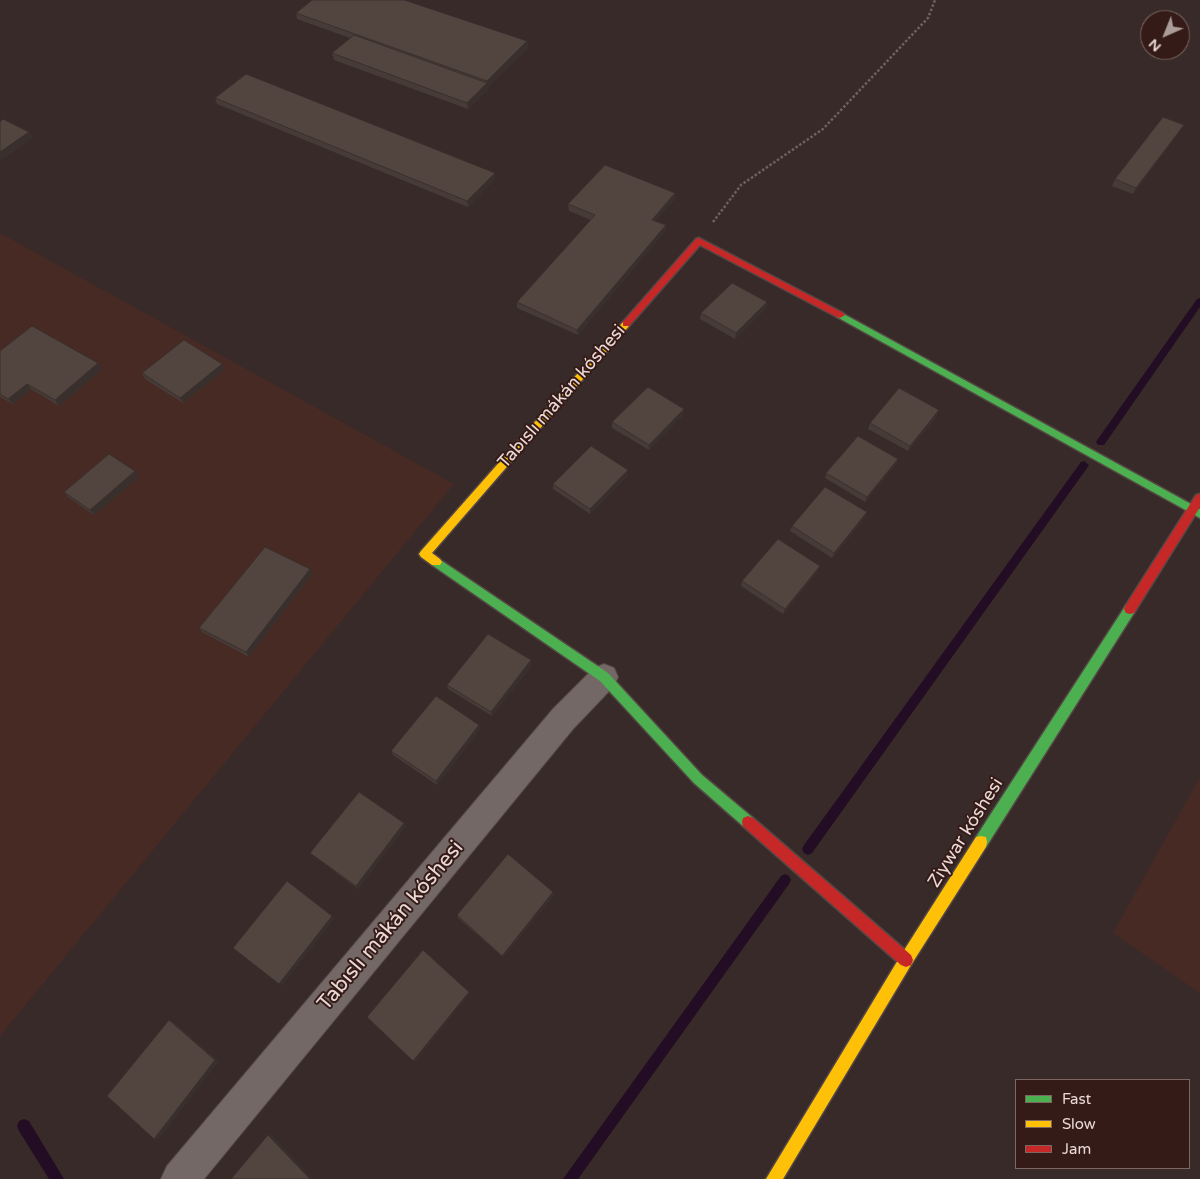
<!DOCTYPE html>
<html>
<head>
<meta charset="utf-8">
<style>
	body { margin:0 }
	#map { position:relative; width:1200px; height:1179px; overflow:hidden; background:#382a28; font-family:"Varela Round",sans-serif }
	canvas { display:block }
	.legend { position:absolute; left:1015px; top:1079px; width:175px; height:90px; box-sizing:border-box; background:#341b17; border:1px solid #7d6763; margin:0; padding:6px 9px; list-style:none; font-size:15px; color:#ebd9d6 }
	.legend li { display:flex; align-items:center; gap:10px; height:25px }
	.legend b { width:25px; border:1px solid #7d6763 }
	.north { position:absolute; left:1140px; top:10px; width:50px; height:50px; box-sizing:border-box; background:#341b17; border:1px solid #7d6763; border-radius:50%; rotate:224deg; font-size:14px; font-weight:700; line-height:20px; text-align:center; color:#ebd9d6 }
	.north::after { content:''; display:block; margin:auto; width:18px; height:22px; background:#ac9c99; clip-path:polygon(50% 0,100% 100%,50% 72%,0 100%) }
</style>
</head>
<body>
<div id="map">
<canvas width="1200" height="1179"></canvas>
<ul class="legend">
<li><b style="height:6px;background:#4caf50"></b>Fast</li>
<li><b style="height:6px;background:#ffc107"></b>Slow</li>
<li><b style="height:6px;background:#c62828"></b>Jam</li>
</ul>
<div class="north">N</div>
</div>
<script>
const context = document.querySelector('canvas').getContext('2d');
context.lineJoin = 'round';
function fillPath(path, color) {
  context.fillStyle = color;
  context.fill(path, 'evenodd');
}
function poly(rows) {
  const path = new Path2D();
  for (const r of rows) {
    path.moveTo(r[0], r[1]);
    for (let i = 2; i < r.length; i += 2) path.lineTo(r[i], r[i + 1]);
  }
  return path;
}
function trace(path, color, width, dash) {
  context.strokeStyle = color;
  context.lineWidth = width;
  context.lineCap = dash ? 'butt' : 'round';
  context.setLineDash(dash || []);
  context.stroke(path);
}
function drawText(font, color, halo, rows, align = 'center') {
  context.font = font + ' "Varela Round",sans-serif';
  context.lineWidth = 4;
  context.setLineDash([]);
  context.textBaseline = 'middle';
  context.strokeStyle = halo;
  context.fillStyle = color;
  for (const [text, x, y, turn = 0] of rows) {
    context.save();
    context.translate(x, y);
    context.rotate((+turn || 0) * Math.PI / 180);
    context.textAlign = isNaN(turn) ? turn : align;
    if (halo) context.strokeText(text, 0, 0);
    context.fillText(text, 0, 0);
    context.restore();
  }
}
fillPath(poly([
	[0,233,454,484,0,1036],
	[1200,777,1200,993,1113,933]
]), '#482a25');
fillPath(poly([
	[1200,298,1200,307,1104,445,1098,445,1096,442,1098,439,1197,299,1200,298],
	[1084,461,1089,465,1087,468,812,853,808,855,804,853,802,849,804,845,1081,462,1084,461],
	[785,874,789,876,791,880,789,884,578,1179,563,1179,781,876,785,874],
	[24,1119,29,1121,64,1179,49,1179,19,1131,17,1126,19,1121,24,1119]
]), '#230d24');
const street = poly([
	[604,664,614,668,618,677,614,686,573,729,204,1179,161,1179,167,1166,553,709,594,668,604,664]
]);
const fast = poly([
	[840,312,1200,509,1200,518,837,317,835,315,840,312],
	[436,557,608,673,702,775,753,818,754,822,753,826,748,828,743,826,694,783,600,681,432,565,430,562,432,559,436,557],
	[1130,604,1134,605,1136,609,1134,613,986,847,981,848,976,847,975,842,976,837,1126,605,1130,604]
]);
const slow = poly([
	[626,321,629,322,629,326,432,553,440,559,442,562,440,565,432,565,421,557,419,554,421,551,623,322,626,321],
	[981,836,986,837,987,842,986,847,911,965,783,1179,766,1179,901,955,976,837,981,836]
]);
const jam = poly([
	[699,238,843,313,845,315,840,318,837,317,700,245,629,326,623,326,623,322,696,239,699,238],
	[1200,494,1200,507,1134,613,1130,614,1126,613,1124,609,1126,605,1196,495,1200,494],
	[748,816,753,818,911,955,913,960,911,965,906,967,901,965,743,826,742,822,743,818,748,816]
]);
trace(street, '#544745', 2);
trace(fast, '#544745', 3);
trace(slow, '#544745', 3);
trace(jam, '#544745', 3);
trace(poly([
	[713,222,741,185,823,129,928,18,935,0]
]), '#6e6260', 2.5, [2.5, 2]);
fillPath(street, '#746867');
fillPath(fast, '#4caf50');
fillPath(slow, '#ffc107');
fillPath(jam, '#c62828');
fillPath(poly([
	[296,13,527,41,528,48,488,87,488,89,468,109,334,60,332,53,350,38,297,19],
	[215,98,495,173,495,179,468,207,217,104],
	[1180,131,1133,194,1112,186,1115,179],
	[675,199,655,221,666,225,665,231,578,335,517,308,517,302,591,220,569,211,568,204],
	[767,302,766,308,735,339,700,319,701,313],
	[0,351,98,363,102,369,59,406,31,389,13,404,0,397],
	[225,369,183,403,145,379,142,373],
	[684,409,683,415,649,450,612,428,612,422],
	[937,416,908,451,868,429,870,423],
	[898,459,896,464,865,502,825,478,826,473],
	[628,470,628,475,590,514,553,489,553,484],
	[135,471,139,477,94,515,68,497,64,492],
	[867,512,865,517,832,558,790,531,792,526],
	[818,571,783,614,741,586,742,581],
	[313,573,249,657,202,632,199,628],
	[532,665,492,716,448,689,447,685],
	[479,725,480,729,437,785,393,755,391,751],
	[404,823,406,826,358,889,310,853],
	[553,892,554,895,503,957,458,918,457,915]
]), '#473b37');
fillPath(poly([
	[527,41,528,48,488,87,488,89,468,109,467,103,487,83,487,81],
	[1184,125,1180,131,1133,194,1136,188],
	[29,132,33,138,0,161,0,152],
	[495,173,495,179,468,207,467,201],
	[675,193,675,199,651,226,652,220],
	[666,225,665,231,578,335,577,330],
	[767,302,766,308,735,339,736,333],
	[98,363,102,369,59,406,55,400],
	[222,364,225,369,183,403,180,398],
	[27,384,31,389,13,404,8,399],
	[684,409,683,415,649,450,649,445],
	[939,410,937,416,908,451,910,446],
	[898,459,896,464,865,502,867,497],
	[628,470,628,475,590,514,590,509],
	[135,471,139,477,94,515,90,510],
	[867,512,865,517,832,558,834,553],
	[820,566,818,571,783,614,785,609],
	[310,569,313,573,249,657,246,652],
	[531,660,532,665,492,716,491,712],
	[479,725,480,729,437,785,436,781],
	[404,823,406,826,358,889,356,886],
	[553,892,554,895,503,957,502,956],
	[332,916,335,918,282,986,279,984],
	[469,992,470,993,415,1062,413,1061],
	[169,1020,174,1022,219,1061,159,1139,154,1139],
	[268,1135,272,1135,313,1179,310,1179]
]), '#39302d');
const building = poly([
	[312,0,404,0,527,41,487,81,296,13,312,0],
	[354,35,487,83,467,103,332,53,354,35],
	[246,74,495,173,467,201,215,98,246,74],
	[1163,117,1184,125,1136,188,1115,179,1163,117],
	[3,119,29,132,0,152,0,122,3,119],
	[605,165,675,193,652,220,666,225,577,330,517,302,595,215,568,204,605,165],
	[732,283,767,302,736,333,701,313,732,283],
	[32,326,98,363,55,400,27,384,8,399,0,394,0,351,32,326],
	[184,340,222,364,180,398,142,373,184,340],
	[648,387,684,409,649,445,612,422,648,387],
	[899,388,939,410,910,446,870,423,899,388],
	[858,436,898,459,867,497,826,473,858,436],
	[591,446,628,470,590,509,553,484,591,446],
	[109,454,135,471,90,510,64,492,109,454],
	[825,487,867,512,834,553,792,526,825,487],
	[778,539,820,566,785,609,742,581,778,539],
	[265,547,310,569,246,652,199,628,265,547],
	[488,634,531,660,491,712,447,685,488,634],
	[436,696,479,725,436,781,391,751,436,696],
	[359,792,404,823,356,886,310,853,359,792],
	[508,854,553,892,502,956,457,915,508,854],
	[287,881,332,916,279,984,233,948,287,881],
	[423,950,469,992,413,1061,367,1017,423,950],
	[169,1020,215,1060,154,1139,107,1096,169,1020],
	[268,1135,310,1179,231,1179,268,1135]
]);
fillPath(building, '#524540');
trace(building, '#39302d', 1);
drawText('18px', '#ebd9d6', '#341b17', [
	["Tabıslı mákán kóshesi",562,397,-49],
	["Ziywar kóshesi",966,833,-58]
]);
drawText('21px', '#ebd9d6', '#341b17', [
	["Tabıslı mákán kóshesi",391,926,-50]
]);
</script>
</body>
</html>
